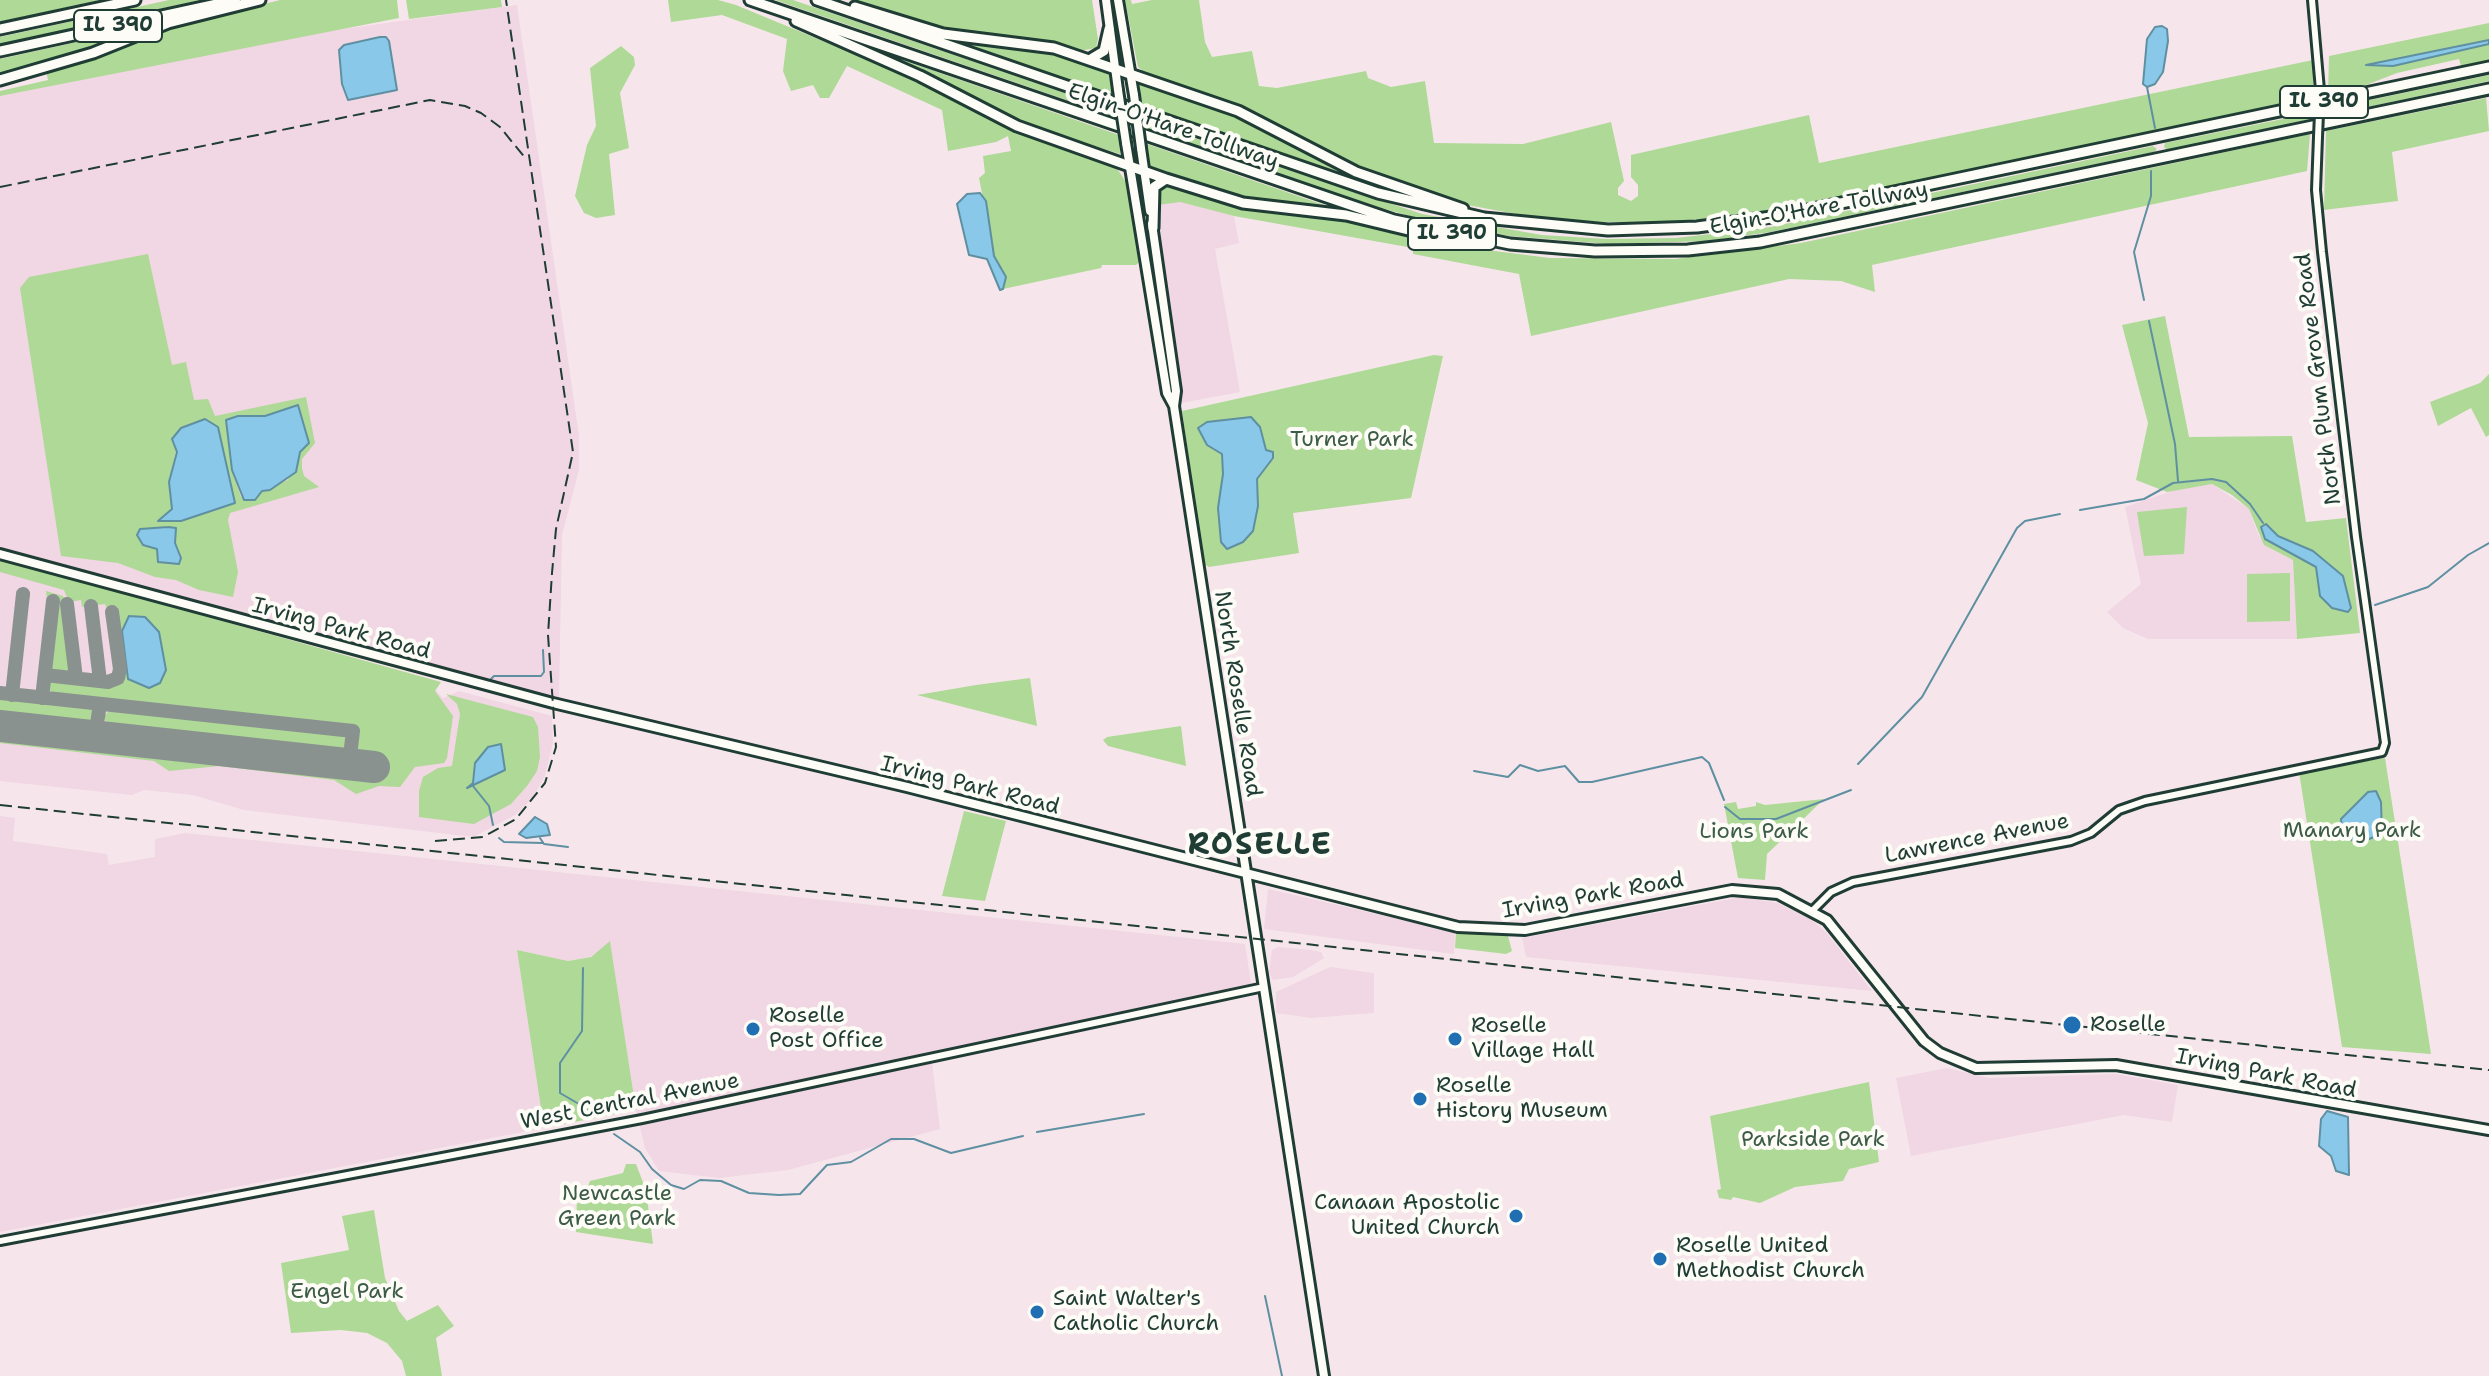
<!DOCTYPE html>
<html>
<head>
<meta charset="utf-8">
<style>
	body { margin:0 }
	canvas { display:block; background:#f6e6eb }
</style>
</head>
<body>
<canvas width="2489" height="1376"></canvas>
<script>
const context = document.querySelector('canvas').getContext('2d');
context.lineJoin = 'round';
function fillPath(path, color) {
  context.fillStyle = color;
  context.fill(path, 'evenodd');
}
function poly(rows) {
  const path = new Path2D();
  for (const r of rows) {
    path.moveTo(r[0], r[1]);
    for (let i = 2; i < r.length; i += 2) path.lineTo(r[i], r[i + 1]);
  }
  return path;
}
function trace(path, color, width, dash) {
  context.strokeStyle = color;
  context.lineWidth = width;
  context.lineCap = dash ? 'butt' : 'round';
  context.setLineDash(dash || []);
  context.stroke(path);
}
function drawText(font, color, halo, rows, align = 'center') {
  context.font = font + ' "Shantell Sans",sans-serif';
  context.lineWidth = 8;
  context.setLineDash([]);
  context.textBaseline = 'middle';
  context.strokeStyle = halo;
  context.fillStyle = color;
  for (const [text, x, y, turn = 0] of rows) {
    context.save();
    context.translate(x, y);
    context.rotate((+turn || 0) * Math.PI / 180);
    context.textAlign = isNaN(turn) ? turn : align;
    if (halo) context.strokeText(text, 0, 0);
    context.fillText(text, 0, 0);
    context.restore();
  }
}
fillPath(poly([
	[517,5,579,436,579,470,562,535,559,699,230,613,177,595,0,548,0,96,321,32],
	[1166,202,1180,202,1234,216,1239,243,1215,249,1240,392,1176,404,1158,205],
	[2212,484,2249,509,2258,534,2271,549,2293,560,2297,639,2148,639,2123,628,2107,612,2141,584,2125,507,2178,489],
	[0,566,432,686,443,698,459,691,552,716,553,743,545,776,532,799,515,815,473,837,244,810,193,795,144,790,132,795,0,781],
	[0,816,15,818,13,841,107,854,109,865,155,857,155,839,185,833,1245,944,1251,984,1239,990,931,1054,940,1129,788,1170,719,1178,659,1171,645,1148,636,1110,610,942,590,957,568,961,517,950,544,1128,0,1232],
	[1268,889,1455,932,1454,954,1264,929],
	[1741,897,1778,903,1812,920,1826,932,1872,991,1526,957,1522,938],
	[1278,947,1311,950,1321,952,1324,958,1293,977,1273,980,1269,973,1272,950],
	[1330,967,1374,973,1374,1013,1311,1018,1276,1013,1276,992],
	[1947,1068,1989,1078,2116,1074,2178,1085,2172,1122,2124,1115,1911,1156,1896,1078]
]), '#f1d6e3');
fillPath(poly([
	[0,0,100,0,0,22],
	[169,0,200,0,0,44,0,37],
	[280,0,397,0,399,18,0,96,0,91,48,80,46,71,162,30],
	[406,0,501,0,502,7,409,19],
	[668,0,718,0,736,5,900,73,1044,142,1116,167,1126,182,1141,260,1136,265,1102,265,1101,268,1003,289,1006,277,994,256,979,178,985,173,983,156,1011,151,1008,136,996,142,948,151,942,110,847,66,829,98,820,98,813,85,791,91,783,71,787,39,722,15,671,22],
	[775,0,793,0,1115,110,1116,117],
	[849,0,1092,0,1098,39,1096,48,1079,51,1040,40,948,30],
	[1125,0,1131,0,1132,4,1152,0,1199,0,1205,42,1212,57,1252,51,1259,86,1277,88,1366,71,1368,78,1391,87,1425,81,1434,143,1523,144,1611,122,1624,181,1618,188,1618,195,1631,201,1638,196,1638,185,1631,177,1631,155,1809,115,1819,163,2313,60,2313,92,2312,98,1785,209,1667,223,1554,221,1462,204,1352,166,1260,117,1143,71,1138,67],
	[2489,23,2489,60,2461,66,2459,59,2397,73,2361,87,2328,95,2329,56],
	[145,27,78,54,0,75,0,59],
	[953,39,1047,50,1108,71,1113,95],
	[621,46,634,57,635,65,620,93,629,148,609,154,615,215,596,218,584,213,575,196,587,145,596,126,590,68],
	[865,47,1119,135,1120,154,1008,119],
	[2489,75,2489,81,2326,116,2327,109],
	[1138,84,1236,115,1383,187,1141,105],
	[2486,98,2489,131,2392,152,2398,201,2324,210,2326,131],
	[2312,113,2311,119,2167,150,2164,147,2165,143],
	[1143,121,1422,214,1542,235,1607,239,1676,238,1771,227,2153,146,2157,149,2154,152,1771,232,1708,241,1608,244,1509,236,1421,219,1359,202,1144,128],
	[2310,134,2307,171,1872,265,1875,292,1841,281,1789,279,1531,336,1519,274,1413,254,1413,248,1234,216,1180,202,1158,205,1158,188,1168,184,1239,207,1346,219,1471,248,1550,258,1675,259,1801,243],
	[1147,144,1336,209,1243,197,1157,169,1149,166],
	[148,254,172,365,186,362,194,400,208,399,215,416,306,397,315,443,302,459,302,468,304,476,319,487,230,513,228,520,238,572,233,597,199,590,176,580,155,577,118,563,61,556,20,288,29,277],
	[298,405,298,415,304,424,296,472,290,474,288,480,241,497,232,470,238,416,265,416],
	[201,423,235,503,181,521,163,516,172,509,169,482,181,428],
	[168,527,176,529,175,543,180,553,143,545,144,529],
	[2165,316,2189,437,2292,436,2306,522,2346,518,2360,633,2297,639,2293,560,2264,545,2249,509,2232,495,2212,484,2167,492,2136,480,2148,423,2122,325],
	[1434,355,1443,356,1411,498,1293,513,1299,553,1209,567,1204,564,1182,411],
	[2489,374,2489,435,2486,437,2471,408,2438,426,2430,402,2480,383],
	[2187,507,2184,554,2144,556,2137,512],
	[0,559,441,682,435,691,453,716,447,758,444,763,415,767,400,787,379,786,356,794,334,780,219,766,169,771,154,761,0,743,0,738,374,778,377,756,355,753,357,727,53,694,47,687,51,681,103,685,120,681,124,652,116,609,107,609,105,604,82,607,81,600,69,602,64,590,0,572],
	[2290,573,2290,621,2247,622,2247,574],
	[46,591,63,596,73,671,69,675,55,673,50,669,58,600,47,599],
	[1030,678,1037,726,917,695,976,685],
	[446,694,533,717,538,727,540,757,537,771,527,786,511,804,474,824,419,817,419,791,423,777,438,768,452,766,460,714,457,704],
	[0,698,91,708,95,716,85,724,0,715],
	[111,709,343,734,348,743,341,751,332,751,113,727,107,725,104,716],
	[1181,726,1186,766,1108,746,1103,740,1107,737],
	[2385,758,2431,1054,2342,1047,2299,772],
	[1824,799,1767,854,1765,880,1738,878,1724,804,1736,802,1738,809,1756,806,1756,802,1765,805],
	[964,811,1006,821,985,901,942,896],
	[1456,932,1508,936,1512,951,1506,954,1455,948],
	[610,941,636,1110,544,1128,517,950,568,961,591,957],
	[1869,1082,1879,1162,1849,1169,1843,1181,1795,1187,1760,1203,1733,1197,1731,1200,1719,1198,1717,1190,1721,1189,1710,1116],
	[626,1164,636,1164,646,1190,653,1244,576,1232,577,1193,585,1193,590,1181,623,1173],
	[374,1210,385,1278,399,1311,407,1321,438,1305,454,1326,436,1338,442,1376,406,1376,402,1361,387,1343,367,1333,341,1330,291,1333,281,1263,349,1250,342,1216]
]), '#afd996');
const water = poly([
	[2162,26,2167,29,2168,41,2163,72,2155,84,2147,87,2143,84,2147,39,2155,27,2162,26],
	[380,37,386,37,389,41,397,90,348,100,342,84,339,50,344,45,380,37],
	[2489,40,2489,44,2393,66,2366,65,2489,40],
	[980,193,986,201,994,256,1006,277,1003,289,1000,290,987,259,969,255,957,204,967,194,980,193],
	[298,405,309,443,300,452,296,472,270,490,262,491,255,500,244,500,232,470,226,420,238,416,265,416,298,405],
	[1251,417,1260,427,1266,450,1273,452,1273,458,1257,479,1258,506,1253,531,1243,542,1227,549,1221,542,1218,508,1223,474,1222,454,1207,445,1198,428,1207,422,1251,417],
	[205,419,218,427,235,503,181,521,158,521,172,509,169,482,177,452,172,439,181,428,205,419],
	[2266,524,2278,536,2313,551,2343,576,2351,608,2348,612,2332,608,2320,596,2316,567,2265,539,2261,527,2266,524],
	[168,527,176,528,175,543,181,558,179,564,158,562,157,549,143,545,137,535,140,529,168,527],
	[129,616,145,617,159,632,166,670,160,683,149,688,128,679,122,631,129,616],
	[501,744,505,770,467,788,473,783,475,763,488,747,501,744],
	[2376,791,2381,802,2382,834,2356,844,2342,830,2341,819,2368,792,2376,791],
	[535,817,547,824,550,835,526,838,519,834,535,817],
	[2327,1111,2348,1117,2349,1175,2336,1171,2331,1156,2319,1146,2321,1119,2327,1111]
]);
fillPath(water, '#8ac8ea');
trace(water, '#5f90a1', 2);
trace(poly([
	[2147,87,2155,128],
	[2144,300,2134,252,2151,196,2151,171],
	[2149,321,2175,444,2178,481],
	[2080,510,2144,499,2173,483,2212,479,2226,482,2250,504,2263,523],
	[2375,605,2428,587,2468,555,2489,543],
	[491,679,494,676,541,676,544,672,543,650],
	[1858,764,1922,697,2017,528,2025,521,2060,514],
	[1474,771,1508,777,1520,765,1538,771,1565,766,1579,782,1592,782,1702,757,1709,763,1724,800],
	[473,786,489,806,493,825],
	[1725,807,1740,819,1776,819,1851,790],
	[499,838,504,842,543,843],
	[540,838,544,844,568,847],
	[583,968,582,1031,560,1063,560,1093,584,1107,592,1116],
	[1037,1132,1144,1114],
	[614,1134,640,1152,652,1169,671,1185,684,1189,700,1180,721,1181,749,1193,779,1195,800,1194,827,1165,851,1162,891,1139,914,1139,951,1153,1023,1136],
	[1265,1296,1282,1376]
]), '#5f90a1', 2);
trace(poly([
	[67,604,76,678],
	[91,606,100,681],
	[45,675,108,682,118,678,120,669,112,612],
	[0,693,353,731,349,764],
	[12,695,23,594],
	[42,698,53,601],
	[95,737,100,704]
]), '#8a9290', 14);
trace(poly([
	[0,726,374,767]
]), '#8a9290', 32);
const minor = poly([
	[2312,0,2320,90],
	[1813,910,1831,892,1853,882,2071,841,2091,833,2119,810,2145,801,2382,752,2385,743,2356,537,2322,252,2316,190,2318,137],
	[0,1241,642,1119,1264,987]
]);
const major = poly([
	[1106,0,1118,90],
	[1118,0,1134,95],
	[1126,143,1167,393,1174,406],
	[1141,148,1150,211],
	[1152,224,1176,391,1174,406,1324,1376],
	[0,554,553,703,907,787,1458,927,1525,930,1732,890,1778,894,1827,920,1924,1041,1940,1053,1976,1068,2116,1065,2489,1130]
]);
const highway = poly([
	[750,0,1394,220,1510,244,1595,251,1688,250,1760,242,2489,89],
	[817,0,1378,193,1484,218,1608,230,1697,227,1779,216,2489,67],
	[855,7,943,34,1054,48,1238,111,1356,172,1463,209],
	[796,21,920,76,1017,126,1166,179,1243,203,1346,215,1433,236],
	[0,29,135,0],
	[0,51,235,0],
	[1089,60,1104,51,1109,29],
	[0,80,93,53,168,23,260,0],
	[1153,228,1154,187,1166,179]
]);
trace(minor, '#1f3d34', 12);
trace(major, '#1f3d34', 14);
trace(highway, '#1f3d34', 15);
trace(minor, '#fdfcf7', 6);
trace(major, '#fdfcf7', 8);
trace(highway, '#fdfcf7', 9);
trace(poly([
	[0,187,430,100,465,106,481,113,500,127,526,159],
	[0,805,2489,1070],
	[435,841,483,837,516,819,545,783,556,747,548,635,552,573,556,529,573,452,506,0]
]), '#1f3d34', 2, [12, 6]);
const minorBridge = poly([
	[2318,137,2320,90]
]);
const majorBridge = poly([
	[1118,90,1126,143],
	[1134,95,1141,148]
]);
trace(minorBridge, '#1f3d34', 12, []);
trace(majorBridge, '#1f3d34', 14, []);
trace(minorBridge, '#fdfcf7', 6);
trace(majorBridge, '#fdfcf7', 8);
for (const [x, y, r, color] of [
	[2072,1025,10,"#1f6fb2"],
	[753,1029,8,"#1f6fb2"],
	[1455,1039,8,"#1f6fb2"],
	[1420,1099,8,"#1f6fb2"],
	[1516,1216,8,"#1f6fb2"],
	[1660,1259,8,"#1f6fb2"],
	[1037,1312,8,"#1f6fb2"]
]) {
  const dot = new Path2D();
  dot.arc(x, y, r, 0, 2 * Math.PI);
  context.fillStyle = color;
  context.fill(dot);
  trace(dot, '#fdfcf7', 3);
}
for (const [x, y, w] of [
	[118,26,88],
	[2324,102,88],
	[1452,234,88]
]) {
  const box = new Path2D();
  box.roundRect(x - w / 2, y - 16, w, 32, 6);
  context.fillStyle = '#fdfcf7';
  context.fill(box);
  trace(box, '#1f3d34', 2);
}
drawText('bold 20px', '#1f3d34', null, [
	["IL 390",118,26],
	["IL 390",2324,102],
	["IL 390",1452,234]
]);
drawText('22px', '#1f3d34', '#fdfcf7', [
	["Elgin-O'Hare Tollway",1173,127,19],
	["Elgin-O'Hare Tollway",1819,209,-10],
	["North Plum Grove Road",2319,379,-97],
	["Irving Park Road",341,629,15],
	["North Roselle Road",1237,694,81],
	["Irving Park Road",970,786,14],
	["Lawrence Avenue",1977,839,-11],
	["Irving Park Road",1593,896,-10],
	["Irving Park Road",2266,1074,11],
	["West Central Avenue",630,1102,-11]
]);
drawText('22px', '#3c5c48', '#fdfcf7', [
	["Turner Park",1352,440],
	["Manary Park",2352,831],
	["Lions Park",1754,832],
	["Parkside Park",1813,1140],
	["Newcastle",617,1194],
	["Green Park",617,1219],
	["Engel Park",347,1292]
]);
drawText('22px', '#1f3d34', '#fdfcf7', [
	["Roselle",769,1016],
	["Post Office",769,1041],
	["Roselle",2090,1025],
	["Roselle",1471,1026],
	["Village Hall",1471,1051],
	["Roselle",1436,1086],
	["History Museum",1436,1111],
	["Canaan Apostolic",1500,1203,"right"],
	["United Church",1500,1228,"right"],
	["Roselle United",1676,1246],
	["Methodist Church",1676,1271],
	["Saint Walter's",1053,1299],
	["Catholic Church",1053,1324]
], 'left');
context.letterSpacing = '2px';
drawText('bold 30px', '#1f3d34', '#fdfcf7', [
	["ROSELLE",1260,846]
]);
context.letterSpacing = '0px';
</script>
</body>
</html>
